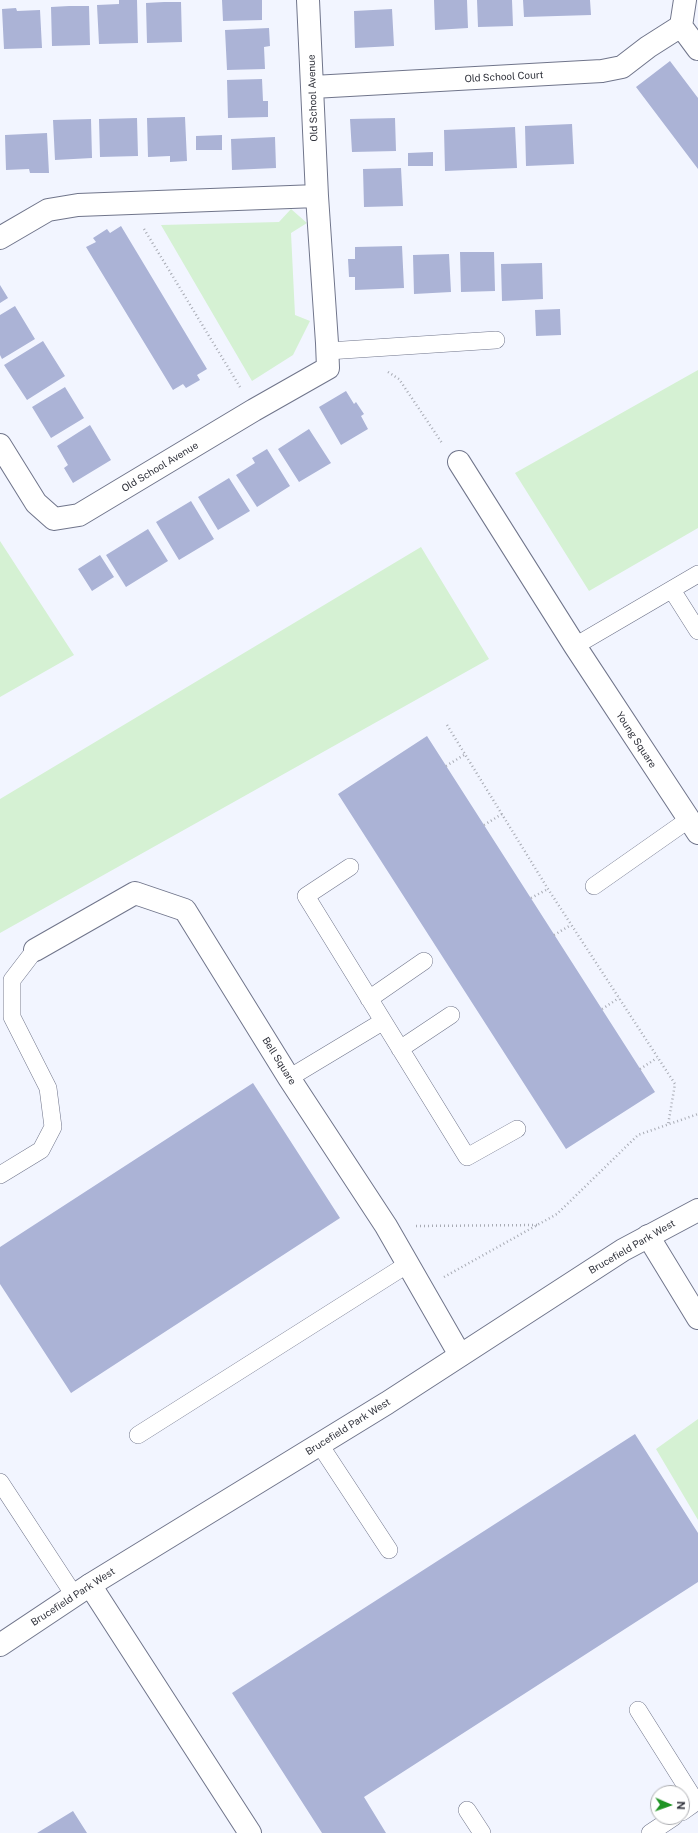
<!DOCTYPE html>
<html>
<head>
<meta charset="utf-8">
<style>
	body { margin:0 }
	#map { position:relative; width:698px; height:1833px; overflow:hidden; background:#f2f5ff; font-family:"Public Sans",sans-serif }
	canvas { display:block }
	.north { position:absolute; left:650px; top:1785px; width:40px; height:40px; box-sizing:border-box; background:#fff; border:1px solid #acadb1; border-radius:50%; rotate:92deg; font-size:11px; font-weight:700; line-height:16px; text-align:center; color:#30323b }
	.north::after { content:''; display:block; margin:auto; width:14px; height:18px; background:#1e9423; clip-path:polygon(50% 0,100% 100%,50% 72%,0 100%) }
</style>
</head>
<body>
<div id="map">
<canvas width="698" height="1833"></canvas>
<div class="north">N</div>
</div>
<script>
const context = document.querySelector('canvas').getContext('2d');
context.lineJoin = 'round';
function fillPath(path, color) {
  context.fillStyle = color;
  context.fill(path, 'evenodd');
}
function poly(rows) {
  const path = new Path2D();
  for (const r of rows) {
    path.moveTo(r[0], r[1]);
    for (let i = 2; i < r.length; i += 2) path.lineTo(r[i], r[i + 1]);
  }
  return path;
}
function trace(path, color, width, dash) {
  context.strokeStyle = color;
  context.lineWidth = width;
  context.lineCap = dash ? 'butt' : 'round';
  context.setLineDash(dash || []);
  context.stroke(path);
}
function drawText(font, color, halo, rows, align = 'center') {
  context.font = font + ' "Public Sans",sans-serif';
  context.lineWidth = 3.5;
  context.setLineDash([]);
  context.textBaseline = 'middle';
  context.strokeStyle = halo;
  context.fillStyle = color;
  for (const [text, x, y, turn = 0] of rows) {
    context.save();
    context.translate(x, y);
    context.rotate((+turn || 0) * Math.PI / 180);
    context.textAlign = isNaN(turn) ? turn : align;
    if (halo) context.strokeText(text, 0, 0);
    context.fillText(text, 0, 0);
    context.restore();
  }
}
fillPath(poly([
	[291,209,307,223,291,233,295,315,310,321,293,355,252,381,161,225,279,222],
	[698,370,698,528,589,591,515,473],
	[0,541,74,655,0,697],
	[421,547,489,659,0,933,0,799],
	[698,1419,698,1520,656,1449]
]), '#d5f1d3');
fillPath(poly([
	[119,0,137,0,138,43,99,44,97,5,119,4],
	[222,0,262,0,262,20,223,21],
	[434,0,467,0,468,28,435,30],
	[477,0,512,0,513,26,478,27],
	[523,0,590,0,591,15,524,17],
	[164,2,181,2,182,42,147,43,146,3],
	[69,6,89,6,90,45,52,46,51,7],
	[16,8,17,11,40,10,42,48,4,49,2,9],
	[392,9,394,46,355,48,354,11],
	[269,28,270,46,264,47,265,69,227,70,225,30],
	[670,61,698,98,698,169,636,87],
	[262,79,263,101,268,101,268,117,228,118,227,80],
	[185,117,187,161,170,162,170,156,148,157,147,118],
	[137,118,138,156,100,157,99,119],
	[395,118,396,151,352,152,350,119],
	[91,119,92,158,55,160,53,120],
	[572,124,574,164,526,166,525,126],
	[515,127,517,168,445,171,444,130],
	[47,133,49,173,30,173,29,169,6,170,5,135],
	[222,135,222,150,196,150,196,136],
	[275,137,276,168,232,170,231,139],
	[433,152,433,166,408,166,408,153],
	[401,168,403,206,364,207,363,169],
	[121,226,207,369,197,375,200,380,186,388,183,384,173,390,86,247,96,242,93,238,107,229,110,233],
	[402,246,404,288,355,290,355,277,349,277,348,259,355,259,355,247],
	[460,252,494,252,495,291,461,292],
	[449,254,451,292,414,294,413,255],
	[542,263,543,299,502,301,501,264],
	[0,285,8,298,0,303],
	[15,306,35,339,2,359,0,355,0,315],
	[560,309,561,335,536,336,535,310],
	[43,341,65,376,27,400,4,365],
	[65,387,84,418,51,438,32,407],
	[346,391,354,404,356,402,364,414,361,416,368,429,341,445,319,407],
	[90,425,111,460,73,483,64,468,68,465,57,446],
	[309,429,331,463,299,482,278,449],
	[267,449,290,486,257,507,236,475,255,463,252,458],
	[229,478,250,511,218,530,198,497],
	[191,501,214,539,179,560,156,522],
	[148,529,168,561,126,587,106,555],
	[100,555,114,577,92,591,78,569],
	[427,736,655,1092,566,1149,338,794],
	[253,1083,340,1218,71,1393,0,1284,0,1247],
	[635,1434,698,1533,698,1582,364,1797,386,1833,322,1833,232,1693],
	[73,1811,87,1833,37,1833]
]), '#abb3d6');
const lane = poly([
	[328,351,496,340],
	[672,590,698,631],
	[575,646,698,574],
	[350,867,306,896,467,1157,517,1129],
	[594,886,688,820],
	[369,999,424,961],
	[400,1049,451,1015],
	[289,1078,382,1022],
	[0,1175,41,1150,53,1127,48,1088,12,1017,12,980,35,950],
	[138,1435,408,1264],
	[320,1445,389,1550],
	[0,1482,74,1595],
	[638,1710,696,1802,682,1812],
	[467,1810,482,1833],
	[650,1833,674,1817]
]);
const street = poly([
	[681,26,698,49],
	[313,87,602,71,622,67,648,47,681,26,685,0],
	[0,238,48,210,78,205,317,196],
	[0,445,36,503,54,519,79,515,254,410,328,368,327,343,317,196,308,0],
	[459,462,575,646,698,833],
	[35,950,135,893,185,910,289,1078,386,1226,460,1355],
	[648,1236,698,1318],
	[90,1585,250,1833]
]);
const secondary = poly([
	[0,1645,90,1585,387,1403,623,1250,698,1210]
]);
trace(lane, '#70758b', 18);
trace(street, '#70758b', 24);
trace(secondary, '#70758b', 24);
trace(poly([
	[144,229,240,387],
	[388,372,399,379,442,443],
	[447,725,548,889,675,1084,668,1125],
	[446,766,464,755],
	[484,825,502,814],
	[531,898,548,889],
	[554,935,571,925],
	[602,1009,619,998],
	[640,1069,657,1058],
	[416,1226,537,1225],
	[444,1277,557,1214,638,1135,698,1114]
]), '#a8abb4', 2.5, [1, 3]);
trace(lane, '#fff', 17);
trace(street, '#fff', 22);
trace(secondary, '#fff', 22);
drawText('10px', '#30323b', '#fff', [
	["Old School Court",504,77,-3],
	["Old School Avenue",313,98,-92],
	["Old School Avenue",160,467,-31],
	["Young Square",636,740,57],
	["Bell Square",279,1061,58],
	["Brucefield Park West",632,1247,-30],
	["Brucefield Park West",348,1427,-32],
	["Brucefield Park West",73,1597,-33]
]);
</script>
</body>
</html>
